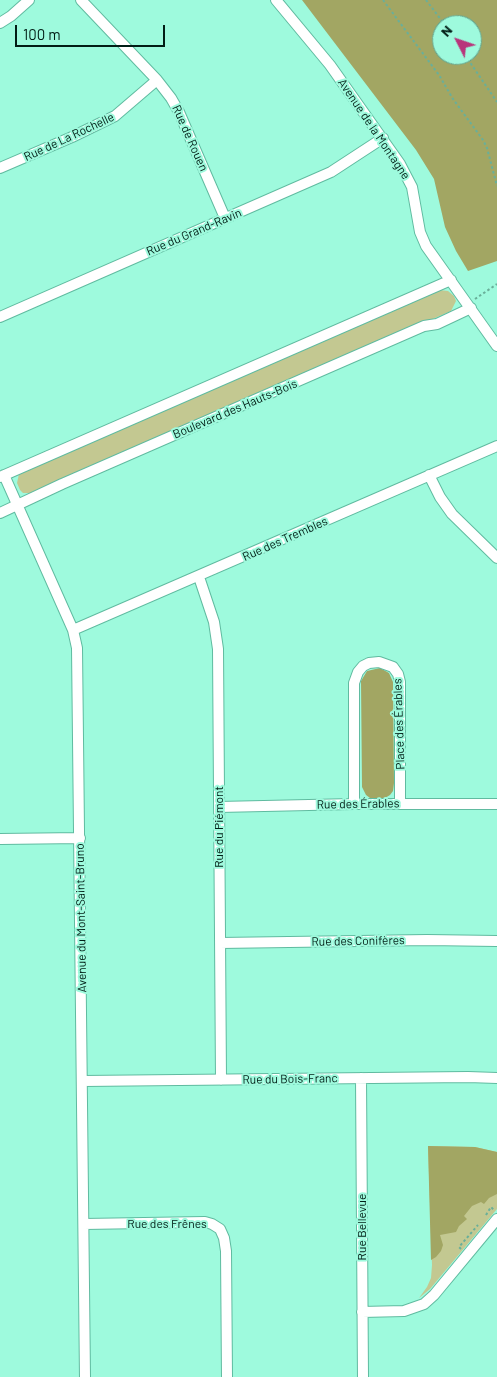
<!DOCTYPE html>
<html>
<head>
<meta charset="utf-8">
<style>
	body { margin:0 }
	#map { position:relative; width:497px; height:1377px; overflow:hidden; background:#9efadd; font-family:Barlow,sans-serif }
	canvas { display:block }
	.north { position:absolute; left:432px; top:15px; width:50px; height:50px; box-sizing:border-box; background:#9efadd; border:1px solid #5fa28d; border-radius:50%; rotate:311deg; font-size:14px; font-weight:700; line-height:20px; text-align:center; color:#011d15 }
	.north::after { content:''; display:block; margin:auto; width:18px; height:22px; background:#b8357b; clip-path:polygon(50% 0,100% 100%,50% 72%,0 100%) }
	.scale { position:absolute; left:15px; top:25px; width:150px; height:22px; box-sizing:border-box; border:2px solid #011d15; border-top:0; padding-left:6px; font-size:15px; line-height:18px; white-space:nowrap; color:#011d15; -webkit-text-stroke:4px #9efadd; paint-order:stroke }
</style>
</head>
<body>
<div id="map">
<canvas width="497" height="1377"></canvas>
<div class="north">N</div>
<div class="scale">100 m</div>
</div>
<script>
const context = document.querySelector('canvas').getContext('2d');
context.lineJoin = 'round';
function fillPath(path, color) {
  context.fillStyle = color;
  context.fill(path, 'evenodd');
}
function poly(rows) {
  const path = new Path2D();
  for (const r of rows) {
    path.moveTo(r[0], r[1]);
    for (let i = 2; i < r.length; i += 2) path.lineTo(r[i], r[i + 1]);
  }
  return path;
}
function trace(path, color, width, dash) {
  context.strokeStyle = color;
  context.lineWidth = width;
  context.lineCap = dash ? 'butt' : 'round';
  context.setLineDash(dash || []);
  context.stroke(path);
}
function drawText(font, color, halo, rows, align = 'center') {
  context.font = font + ' Barlow,sans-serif';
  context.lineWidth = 4;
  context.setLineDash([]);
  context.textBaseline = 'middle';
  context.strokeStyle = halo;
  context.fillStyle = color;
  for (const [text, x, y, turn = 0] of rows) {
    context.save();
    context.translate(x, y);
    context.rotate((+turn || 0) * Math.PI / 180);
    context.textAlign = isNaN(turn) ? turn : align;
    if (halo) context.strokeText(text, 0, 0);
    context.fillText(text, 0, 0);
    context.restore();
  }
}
fillPath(poly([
	[439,290,448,291,454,296,456,301,451,311,32,493,23,493,20,490,17,483,19,474],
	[428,1146,475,1147,497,1152,497,1209,430,1289,419,1298,427,1287,431,1278,432,1265]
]), '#c3c891');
fillPath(poly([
	[302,0,497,0,497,261,468,271,456,251,445,227,434,179,416,150],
	[442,25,472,25,472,55,442,55],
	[380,668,389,673,393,682,394,783,393,791,390,795,385,798,370,798,366,795,362,787,361,681,367,671],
	[428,1146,475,1147,497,1152,497,1194,489,1198,484,1204,481,1202,472,1206,464,1216,467,1219,459,1226,456,1232,440,1235,443,1245,441,1251,436,1257,431,1260]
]), '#a2a663');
const minor = poly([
	[81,0,157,80,171,98,179,112,225,218],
	[276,0,330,65,400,164,412,187,420,232,426,246,497,346],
	[0,23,11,16,29,0],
	[0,168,72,137,115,116,157,80],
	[0,317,331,172,383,138],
	[4,475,73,630,77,648,85,1377],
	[429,475,440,497,452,514,497,558],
	[0,477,451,280],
	[0,513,62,484,424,326,437,324,471,308],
	[199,577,214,622,218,649,221,1080],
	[73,630,497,446],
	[354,804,354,683,358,672,363,666,369,663,379,662,393,667,398,674,400,682,400,804],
	[219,807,354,804,497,804],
	[0,839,80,838],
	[220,943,427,940,497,941],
	[361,1078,363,1377],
	[83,1081,468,1077,497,1078],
	[84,1224,205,1222,212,1224,220,1229,224,1238,226,1251,227,1377],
	[362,1312,404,1311,424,1304,434,1295,497,1219]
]);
trace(minor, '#60bba0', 12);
trace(poly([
	[383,0,439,75,453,99,483,140,487,148,497,186],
	[426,0,445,25],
	[465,55,497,102],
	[475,299,497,284],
	[486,1215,491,1207,494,1210],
	[461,1249,459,1247,478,1225]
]), '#69af99', 2, [2.5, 2.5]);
trace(minor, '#fff', 10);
drawText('12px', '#011d15', '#9efadd', [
	["Avenue de la Montagne",374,129,56],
	["Rue de La Rochelle",69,137,-25],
	["Rue de Rouen",190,138,66],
	["Rue du Grand-Ravin",194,232,-23],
	["Boulevard des Hauts-Bois",235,409,-23],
	["Rue des Trembles",285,539,-24],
	["Place des Érables",399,724,-92],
	["Rue des Érables",358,804,-1],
	["Rue du Piémont",219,827,-90],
	["Avenue du Mont-Saint-Bruno",81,918,-91],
	["Rue des Conifères",358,941,-1],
	["Rue du Bois-Franc",290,1079,-1],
	["Rue des Frênes",167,1224],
	["Rue Bellevue",362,1227,-90]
]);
</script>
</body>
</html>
